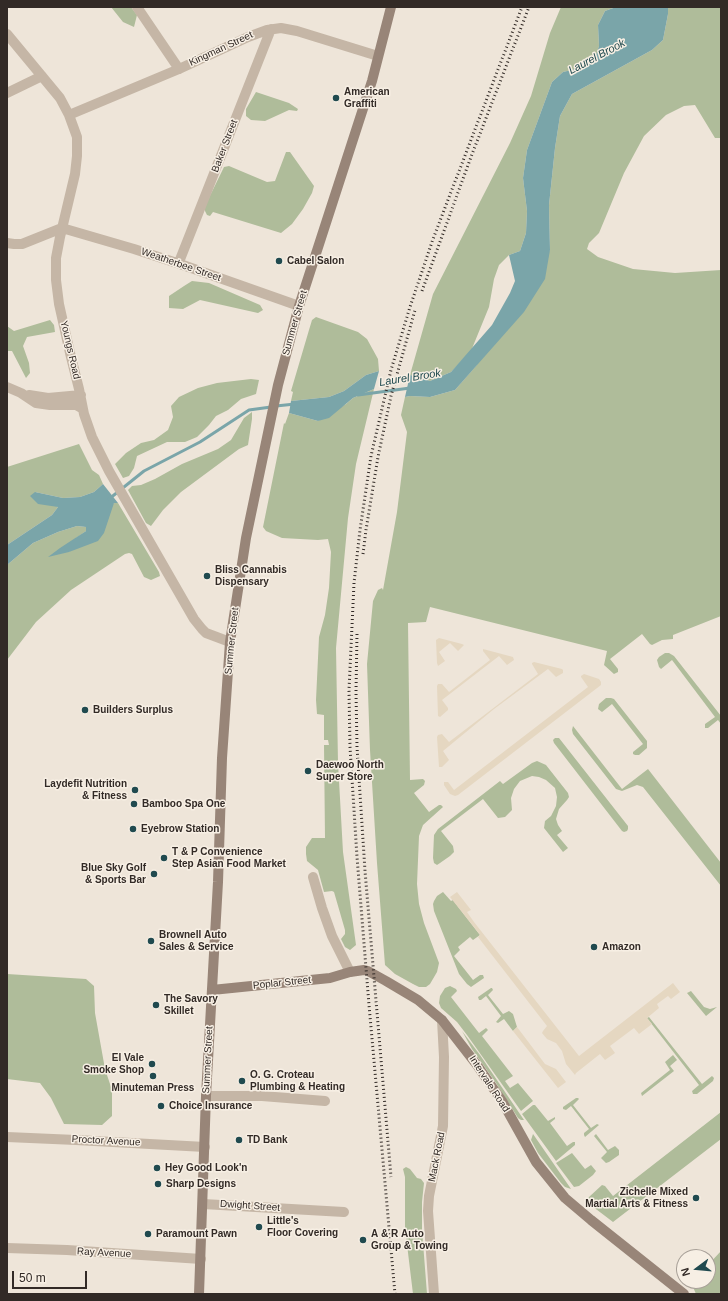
<!DOCTYPE html>
<html>
<head>
<meta charset="utf-8">
<style>
	body { margin:0 }
	#map { position:relative; width:728px; height:1301px; overflow:hidden; background:#eee5d9; font-family:Arial,sans-serif }
	canvas { display:block }
	.frame { position:absolute; inset:0; border:8px solid #322a26; pointer-events:none }
	.north { position:absolute; left:676px; top:1249px; width:40px; height:40px; box-sizing:border-box; background:#f7efe4; border:1px solid #a8a098; border-radius:50%; rotate:254deg; font-size:11px; font-weight:700; line-height:16px; text-align:center; color:#322a26 }
	.north::after { content:''; display:block; margin:auto; width:14px; height:18px; background:#204a4f; clip-path:polygon(50% 0,100% 100%,50% 72%,0 100%) }
	.scale { position:absolute; left:12px; top:1271px; width:75px; height:18px; box-sizing:border-box; border:2px solid #322a26; border-top:0; padding-left:5px; font-size:12px; line-height:14px; white-space:nowrap; color:#322a26; -webkit-text-stroke:3px #f7efe4; paint-order:stroke }
</style>
</head>
<body>
<div id="map">
<canvas width="728" height="1301"></canvas>
<div class="frame"></div>
<div class="north">N</div>
<div class="scale">50 m</div>
</div>
<script>
const context = document.querySelector('canvas').getContext('2d');
context.lineJoin = 'round';
function fillPath(path, color) {
  context.fillStyle = color;
  context.fill(path, 'evenodd');
}
function poly(rows) {
  const path = new Path2D();
  for (const r of rows) {
    path.moveTo(r[0], r[1]);
    for (let i = 2; i < r.length; i += 2) path.lineTo(r[i], r[i + 1]);
  }
  return path;
}
function trace(path, color, width, dash) {
  context.strokeStyle = color;
  context.lineWidth = width;
  context.lineCap = dash ? 'butt' : 'round';
  context.setLineDash(dash || []);
  context.stroke(path);
}
function drawText(font, color, halo, rows, align = 'center') {
  context.font = font + ' Arial,sans-serif';
  context.lineWidth = 3;
  context.setLineDash([]);
  context.textBaseline = 'middle';
  context.strokeStyle = halo;
  context.fillStyle = color;
  for (const [text, x, y, turn = 0] of rows) {
    context.save();
    context.translate(x, y);
    context.rotate((+turn || 0) * Math.PI / 180);
    context.textAlign = isNaN(turn) ? turn : align;
    if (halo) context.strokeText(text, 0, 0);
    context.fillText(text, 0, 0);
    context.restore();
  }
}
fillPath(poly([
	[111,7,131,7,137,15,134,27,123,22],
	[561,7,616,7,605,11,598,25,599,46,594,63,580,68,563,72,552,82,527,150,523,178,527,211,526,233,520,251,509,255,499,265,494,279,489,307,471,351,451,372,430,381,415,377,410,375,433,294,510,143,531,96,550,33],
	[668,7,721,7,721,138,715,138,695,105,684,106,666,115,644,136,624,173,599,233,589,243,587,249,598,257,633,269,675,273,721,270,721,616,673,635,673,639,662,640,652,645,650,644,642,634,610,659,618,669,618,672,614,674,604,665,607,651,430,607,426,622,408,623,410,780,423,779,425,781,424,785,414,793,429,812,439,805,441,805,443,807,423,825,419,836,417,884,419,904,424,923,439,963,437,972,430,984,426,987,419,987,413,984,395,974,385,965,377,863,370,750,367,664,373,601,378,590,382,588,383,590,397,512,407,432,401,415,405,397,410,396,430,397,455,390,476,366,550,250,549,205,555,148,560,116,572,94,652,50,663,40,668,14],
	[256,92,289,103,298,109,297,111,289,110,265,121,251,120,246,116,246,109],
	[286,152,290,152,314,186,312,193,303,209,292,224,281,233,213,212,210,216,207,215,205,211,204,208,224,167,229,166,267,182,275,181],
	[192,281,209,283,260,305,263,310,258,313,200,300,183,309,169,308,169,296,184,286],
	[316,317,358,332,367,339,378,359,379,371,366,375,344,391,329,397,291,401,293,392,291,391,309,330,312,320],
	[50,320,54,325,55,332,27,337,23,346,29,363,30,373,26,378,12,351,7,351,7,326,14,331],
	[251,379,259,380,256,394,241,399,228,410,216,416,209,425,197,437,185,442,167,442,137,456,134,468,129,476,123,478,115,464,126,453,141,443,154,440,168,430,173,417,171,406,179,397,198,388,217,383],
	[374,389,356,464,348,518,336,648,338,763,343,852,356,945,350,950,345,947,341,939,345,934,345,930,334,892,332,891,324,892,318,870,307,861,306,854,306,847,312,838,325,838,324,745,329,745,328,740,324,740,324,715,317,714,316,700,319,637,325,615,329,588,331,552,328,539,318,540,282,538,266,531,263,527,284,423,285,424,289,413,318,421,346,404,353,398],
	[252,412,252,419,248,445,239,449,181,492,163,510,151,526,146,523,128,490,132,486,141,485,155,479,182,464,218,449,231,440,244,418],
	[79,444,92,470,99,475,103,484,94,492,80,497,63,498,35,492,58,507,52,515,7,545,7,467],
	[114,503,118,503,159,572,160,576,151,580,144,577,132,554,129,553,125,554,71,590,36,622,7,660,7,565,33,543,58,532,77,526,86,527,86,531,76,538,69,552],
	[665,653,669,653,674,656,721,716,721,724,718,720,708,728,705,728,705,724,715,717,672,660,661,669,659,667,657,660,659,657],
	[606,698,611,698,614,699,647,741,647,748,639,755,635,755,633,754,633,752,643,744,612,704,602,712,598,709,599,704],
	[573,726,622,789,648,769,721,863,721,886,643,787,637,785,622,791,616,789,573,734,572,730],
	[555,738,559,738,628,826,628,829,627,831,624,832,622,831,554,743,553,740],
	[537,761,546,765,568,793,569,797,567,800,559,809,556,819,558,825,562,831,557,835,568,848,563,852,544,828,545,821,551,816,556,806,557,797,555,788,546,780,539,777,532,776,520,781,514,789,511,798,512,810,505,817,498,818,483,799,441,831,453,846,454,852,450,856,440,863,437,865,434,863,433,858,434,835,438,829,500,781,503,784,532,763],
	[443,892,451,901,453,900,480,935,473,940,470,937,458,947,460,950,454,956,473,980,480,975,483,975,484,978,471,987,467,984,459,974,434,911,433,904,434,901,437,896],
	[7,974,86,979,94,986,95,1013,105,1069,112,1090,112,1116,102,1125,64,1124,51,1098,40,1083,7,1079],
	[450,986,456,989,457,991,451,997,479,1033,486,1028,488,1030,482,1036,513,1076,505,1081,510,1088,518,1083,533,1101,521,1111,467,1035,457,1022,441,1008,439,1003,440,996,445,988],
	[491,988,492,988,493,990,488,995,503,1014,509,1011,513,1014,517,1027,513,1031,504,1019,498,1023,496,1022,501,1016,486,996,481,1000,479,1000,478,997],
	[691,991,704,1007,710,1009,717,1007,706,1016,687,993],
	[649,1017,702,1084,712,1076,714,1078,713,1081,697,1094,693,1094,692,1091,699,1085,647,1018],
	[462,1031,480,1055,524,1120,521,1120,518,1118,496,1083,472,1049],
	[673,1055,677,1060,670,1066,674,1071,642,1096,641,1093,670,1070,665,1062],
	[576,1098,578,1098,579,1099,573,1105,591,1128,597,1124,599,1125,585,1137,584,1135,584,1133,589,1129,571,1106,566,1110,563,1109,563,1107],
	[533,1105,535,1105,548,1121,555,1117,555,1119,550,1123,567,1146,573,1142,575,1142,575,1145,556,1161,522,1114],
	[721,1112,721,1139,613,1222,588,1203,587,1200,589,1197,602,1185,605,1186,613,1196],
	[533,1134,569,1186,571,1189,565,1187,561,1183,538,1153,531,1140],
	[596,1134,608,1150,615,1146,619,1150,619,1155,609,1162,606,1163,601,1158,607,1152,594,1136],
	[572,1153,585,1169,591,1165,596,1171,593,1175,579,1186,574,1187,556,1163],
	[406,1167,410,1169,417,1178,421,1179,424,1183,422,1202,422,1230,427,1294,413,1294,405,1228,405,1177,403,1169],
	[721,1251,721,1294,696,1294,693,1287,694,1281,708,1281,708,1265]
]), '#afbc9a');
fillPath(poly([
	[439,638,462,644,464,645,458,651,450,643,439,652,445,661,438,666,437,663,436,640],
	[483,649,513,657,514,660,507,665,499,656,442,700,448,708,448,710,440,717,438,716,437,686,438,684,442,684,449,692,490,660,483,651],
	[534,662,562,669,563,670,563,673,556,677,548,669,494,709,443,751,449,760,442,767,439,767,437,737,438,735,442,734,449,742,538,674,532,664,532,663],
	[584,674,599,679,601,682,601,685,458,795,455,796,450,794,444,785,444,782,448,782,454,790,588,687,581,677,581,676],
	[457,892,471,910,467,912,474,922,579,1056,673,983,680,992,671,999,668,996,657,1004,659,1008,647,1018,652,1024,639,1034,634,1028,610,1046,615,1053,605,1060,600,1054,576,1073,575,1075,566,1064,562,1051,556,1043,547,1039,542,1033,543,1031,547,1026,478,937,480,935,450,897],
	[517,1027,545,1064,556,1069,566,1082,558,1088,513,1031]
]), '#e5d7c1');
fillPath(poly([
	[616,7,668,7,668,14,663,40,652,50,572,94,560,116,555,148,549,205,550,250,545,279,524,312,455,390,430,397,410,396,405,397,410,375,430,381,451,372,492,325,510,293,515,281,509,255,520,251,526,233,527,211,523,178,527,150,545,101,552,82,563,72,580,68,594,62,599,46,598,25,605,11],
	[379,371,374,389,353,398,329,418,318,421,289,413,291,401,329,397,344,391,366,375],
	[103,484,118,503,114,503,104,533,98,541,69,552,48,557,60,548,86,531,86,527,77,526,58,532,33,543,7,565,7,545,52,515,58,507,38,504,30,496,35,492,63,498,80,497,94,492]
]), '#7aa5a9');
trace(poly([
	[358,395,410,388],
	[276,406,295,404],
	[109,499,144,471,200,442,249,410,271,407]
]), '#7aa5a9', 3);
trace(poly([
	[137,7,179,69],
	[7,34,60,98,69,115,77,137,77,156,75,174,60,237,56,258,56,280,59,304,70,353,79,389,84,414,92,437,109,471,194,619,202,629,206,633,230,642],
	[7,93,42,76],
	[69,115,179,69,248,37,267,30,281,28,297,31,378,56],
	[7,243,14,244,22,244,62,228,134,249,180,264,299,306],
	[180,264,179,262,271,29],
	[7,387,21,393,36,403,50,405,76,405,83,409],
	[29,395,48,398,81,395],
	[313,877,322,908,332,936,350,972],
	[206,1096,262,1096,325,1101],
	[7,1137,76,1140,205,1147],
	[203,1204,344,1212],
	[7,1248,67,1250,201,1259],
	[434,1294,428,1211,429,1196,443,1126,444,1057,442,1020]
]), '#c5b6a6', 10);
trace(poly([
	[212,990,330,978,350,972,364,970,368,971,386,981,418,1000,442,1020,477,1065,502,1101,536,1162,565,1198,591,1220,684,1294],
	[199,1294,206,1096,218,882,222,758,230,642,246,538,278,385,299,306,372,81,391,7]
]), '#988578', 10);
trace(poly([
	[422,291,471,157,529,7],
	[363,554,366,530,378,457,391,396,415,310],
	[357,634,356,692,357,747,365,871,391,1177],
	[395,1294,369,1005,357,857,350,747,349,690,354,583,360,530,371,456,391,370,410,307,433,239,522,7]
]), '#322a26', 3, [1, 3]);
for (const [x, y, r, color] of [
	[336,98,4,"#204a4f"],
	[279,261,4,"#204a4f"],
	[207,576,4,"#204a4f"],
	[85,710,4,"#204a4f"],
	[308,771,4,"#204a4f"],
	[135,790,4,"#204a4f"],
	[134,804,4,"#204a4f"],
	[133,829,4,"#204a4f"],
	[164,858,4,"#204a4f"],
	[154,874,4,"#204a4f"],
	[151,941,4,"#204a4f"],
	[594,947,4,"#204a4f"],
	[156,1005,4,"#204a4f"],
	[152,1064,4,"#204a4f"],
	[153,1076,4,"#204a4f"],
	[242,1081,4,"#204a4f"],
	[161,1106,4,"#204a4f"],
	[239,1140,4,"#204a4f"],
	[157,1168,4,"#204a4f"],
	[158,1184,4,"#204a4f"],
	[696,1198,4,"#204a4f"],
	[259,1227,4,"#204a4f"],
	[148,1234,4,"#204a4f"],
	[363,1240,4,"#204a4f"]
]) {
  const dot = new Path2D();
  dot.arc(x, y, r, 0, 2 * Math.PI);
  context.fillStyle = color;
  context.fill(dot);
  trace(dot, '#f7efe4', 1.5);
}
drawText('10px', '#322a26', '#f7efe4', [
	["Kingman Street",221,49,-25],
	["Baker Street",225,146,-69],
	["Weatherbee Street",181,265,19],
	["Summer Street",295,323,-74],
	["Youngs Road",70,350,77],
	["Summer Street",232,641,-84],
	["Poplar Street",282,983,-6],
	["Summer Street",208,1060,-87],
	["Intervale Road",489,1084,57],
	["Proctor Avenue",106,1141,3],
	["Mack Road",437,1157,-79],
	["Dwight Street",250,1206,4],
	["Ray Avenue",104,1253,3]
]);
drawText('bold 10px', '#322a26', '#f7efe4', [
	["American",344,92],
	["Graffiti",344,104],
	["Cabel Salon",287,261],
	["Bliss Cannabis",215,570],
	["Dispensary",215,582],
	["Builders Surplus",93,710],
	["Daewoo North",316,765],
	["Super Store",316,777],
	["Laydefit Nutrition",127,784,"right"],
	["& Fitness",127,796,"right"],
	["Bamboo Spa One",142,804],
	["Eyebrow Station",141,829],
	["T & P Convenience",172,852],
	["Step Asian Food Market",172,864],
	["Blue Sky Golf",146,868,"right"],
	["& Sports Bar",146,880,"right"],
	["Brownell Auto",159,935],
	["Sales & Service",159,947],
	["Amazon",602,947],
	["The Savory",164,999],
	["Skillet",164,1011],
	["El Vale",144,1058,"right"],
	["Smoke Shop",144,1070,"right"],
	["O. G. Croteau",250,1075],
	["Plumbing & Heating",250,1087],
	["Minuteman Press",153,1088,"center"],
	["Choice Insurance",169,1106],
	["TD Bank",247,1140],
	["Hey Good Look'n",165,1168],
	["Sharp Designs",166,1184],
	["Zichelle Mixed",688,1192,"right"],
	["Martial Arts & Fitness",688,1204,"right"],
	["Little's",267,1221],
	["Floor Covering",267,1233],
	["Paramount Pawn",156,1234],
	["A & R Auto",371,1234],
	["Group & Towing",371,1246]
], 'left');
drawText('italic 11px', '#204a4f', '#f7efe4', [
	["Laurel Brook",597,57,-28],
	["Laurel Brook",410,378,-9]
]);
</script>
</body>
</html>
